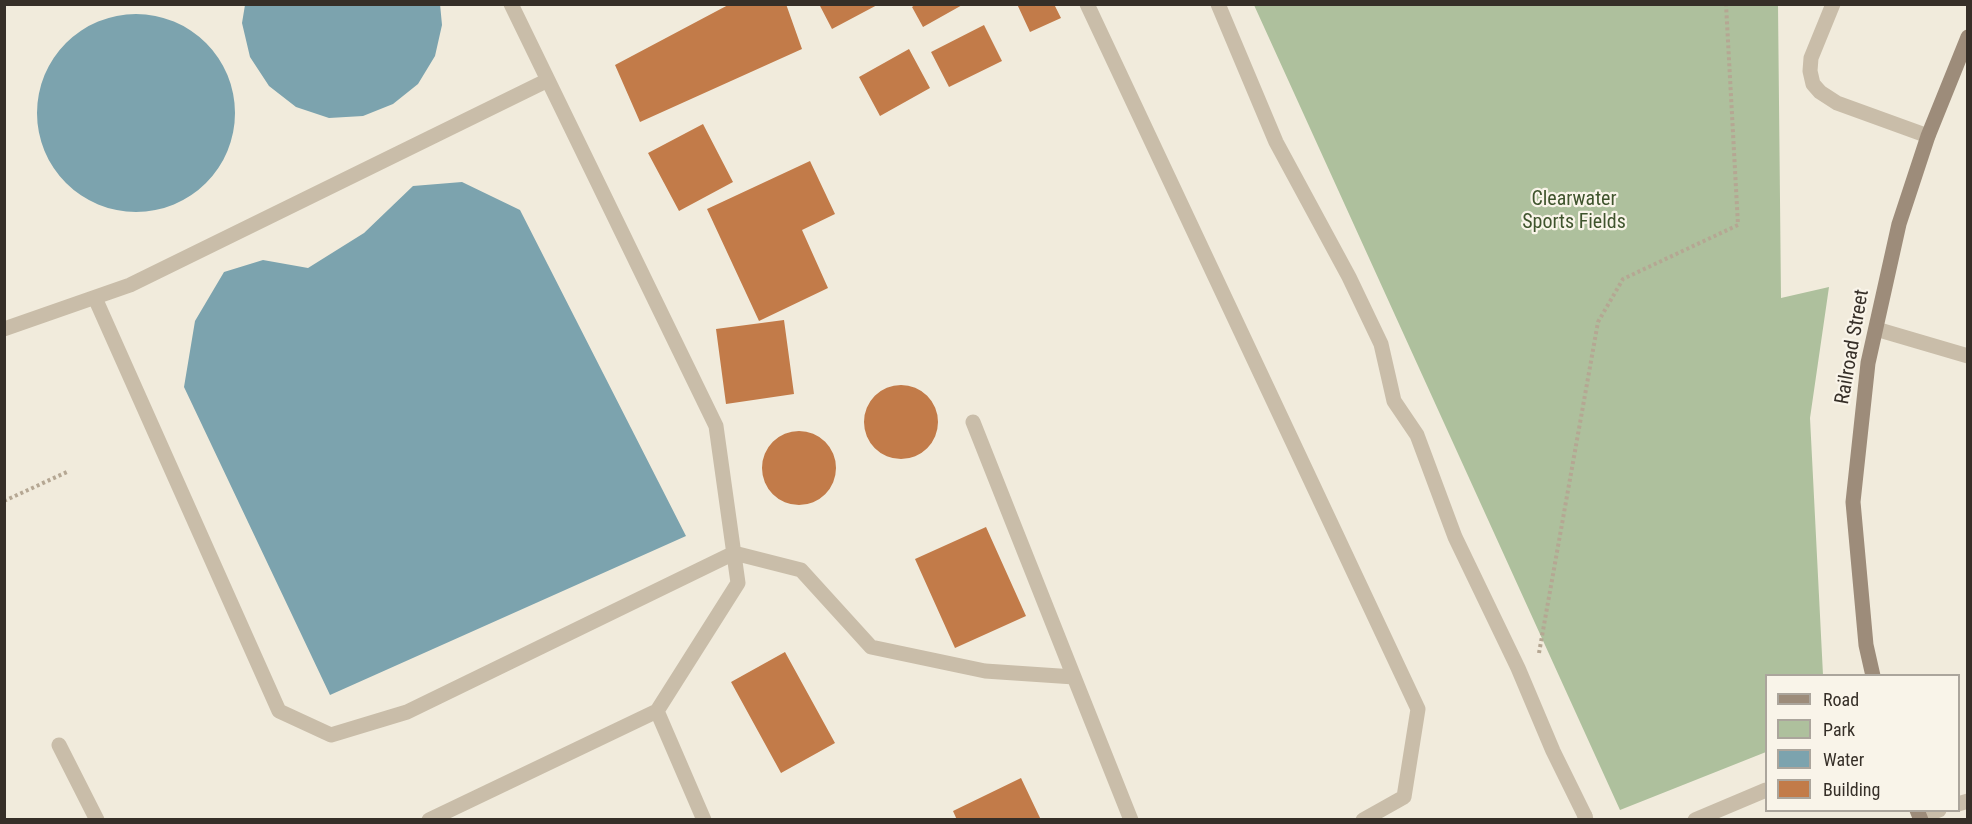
<!DOCTYPE html>
<html>
<head>
<meta charset="utf-8">
<style>
	body { margin:0 }
	#map { position:relative; width:1972px; height:824px; overflow:hidden; background:#f1ebdc; font-family:"Roboto Condensed",sans-serif }
	canvas { display:block }
	.frame { position:absolute; inset:0; border:6px solid #362f28; pointer-events:none }
	.legend { position:absolute; left:1765px; top:674px; width:195px; height:138px; box-sizing:border-box; background:#f9f4e9; border:2px solid #aba59c; margin:0; padding:8px 10px; list-style:none; font-size:18px; color:#362f28 }
	.legend li { display:flex; align-items:center; gap:12px; height:30px }
	.legend b { width:30px; border:2px solid #aba59c }
</style>
</head>
<body>
<div id="map">
<canvas width="1972" height="824"></canvas>
<div class="frame"></div>
<ul class="legend">
<li><b style="height:8px;background:#9d8c7a"></b>Road</li>
<li><b style="height:16px;background:#aec09d"></b>Park</li>
<li><b style="height:16px;background:#7ca3ae"></b>Water</li>
<li><b style="height:16px;background:#c27b49"></b>Building</li>
</ul>
</div>
<script>
const context = document.querySelector('canvas').getContext('2d');
context.lineJoin = 'round';
function fillPath(path, color) {
  context.fillStyle = color;
  context.fill(path, 'evenodd');
}
function poly(rows) {
  const path = new Path2D();
  for (const r of rows) {
    if (r.length === 3) {
      path.moveTo(r[0] + r[2], r[1]);
      path.arc(r[0], r[1], r[2], 0, 2 * Math.PI);
      continue;
    }
    path.moveTo(r[0], r[1]);
    for (let i = 2; i < r.length; i += 2) path.lineTo(r[i], r[i + 1]);
  }
  return path;
}
function trace(path, color, width, dash) {
  context.strokeStyle = color;
  context.lineWidth = width;
  context.lineCap = dash ? 'butt' : 'round';
  context.setLineDash(dash || []);
  context.stroke(path);
}
function drawText(font, color, halo, rows, align = 'center') {
  context.font = font + ' "Roboto Condensed",sans-serif';
  context.lineWidth = 4.5;
  context.setLineDash([]);
  context.textBaseline = 'middle';
  context.strokeStyle = halo;
  context.fillStyle = color;
  for (const [text, x, y, turn = 0] of rows) {
    context.save();
    context.translate(x, y);
    context.rotate((+turn || 0) * Math.PI / 180);
    context.textAlign = isNaN(turn) ? turn : align;
    if (halo) context.strokeText(text, 0, 0);
    context.fillText(text, 0, 0);
    context.restore();
  }
}
fillPath(poly([
	[1254,5,1778,5,1781,298,1829,287,1810,418,1823,675,1766,676,1766,752,1620,810]
]), '#aec09d');
fillPath(poly([
	[440,4,442,25,435,56,418,84,393,104,363,116,329,118,296,107,269,86,250,57,242,23,245,5],
	[136,113,99],
	[462,182,520,210,686,536,330,695,184,387,195,321,224,272,263,260,308,268,364,233,413,186]
]), '#7ca3ae');
fillPath(poly([
	[730,4,786,4,802,49,640,122,615,65],
	[819,4,879,4,832,29],
	[916,4,964,4,923,27,912,7],
	[1017,4,1054,4,1061,18,1030,32],
	[984,25,1002,61,949,87,931,52],
	[909,49,930,88,880,116,859,77],
	[703,124,733,182,679,211,648,153],
	[810,161,835,214,802,230,828,288,759,321,707,209],
	[784,320,794,394,726,404,716,329],
	[901,422,37],
	[799,468,37],
	[986,527,1026,616,955,648,915,559],
	[785,652,835,743,781,773,731,682],
	[1021,778,1041,820,957,820,953,811]
]), '#c27b49');
trace(poly([
	[4,501,67,472],
	[1539,653,1598,322,1623,279,1738,225,1726,4]
]), '#b5a793', 4, [3, 3]);
trace(poly([
	[511,4,716,426,738,583,657,711],
	[1087,4,1418,709,1404,797,1363,820],
	[1218,4,1276,142,1349,277,1381,344,1394,401,1417,435,1455,537,1518,668,1553,751,1585,816],
	[1833,4,1811,58,1810,71,1813,84,1820,92,1837,103,1928,136],
	[95,298,279,711,331,735,407,712,734,553,801,570,871,647,985,671,1074,677,1131,820],
	[4,329,130,285,548,80],
	[1876,329,1968,356],
	[973,422,1074,677],
	[59,745,97,820],
	[1958,804,1968,801],
	[1920,817,1939,810],
	[429,820,657,711,704,820],
	[1695,820,1766,790]
]), '#c9bda9', 15);
trace(poly([
	[1585,816,1586,820]
]), '#c9bda9', 15);
trace(poly([
	[1873,676,1866,645,1853,502,1868,363,1899,224,1928,136,1968,37],
	[1917,810,1921,820]
]), '#9d8c7a', 15);
drawText('20px', '#3f542d', '#f9f4e9', [
	["Clearwater",1574,200],
	["Sports Fields",1574,223]
]);
drawText('20px', '#362f28', '#f9f4e9', [
	["Railroad Street",1853,347,-80]
]);
</script>
</body>
</html>
